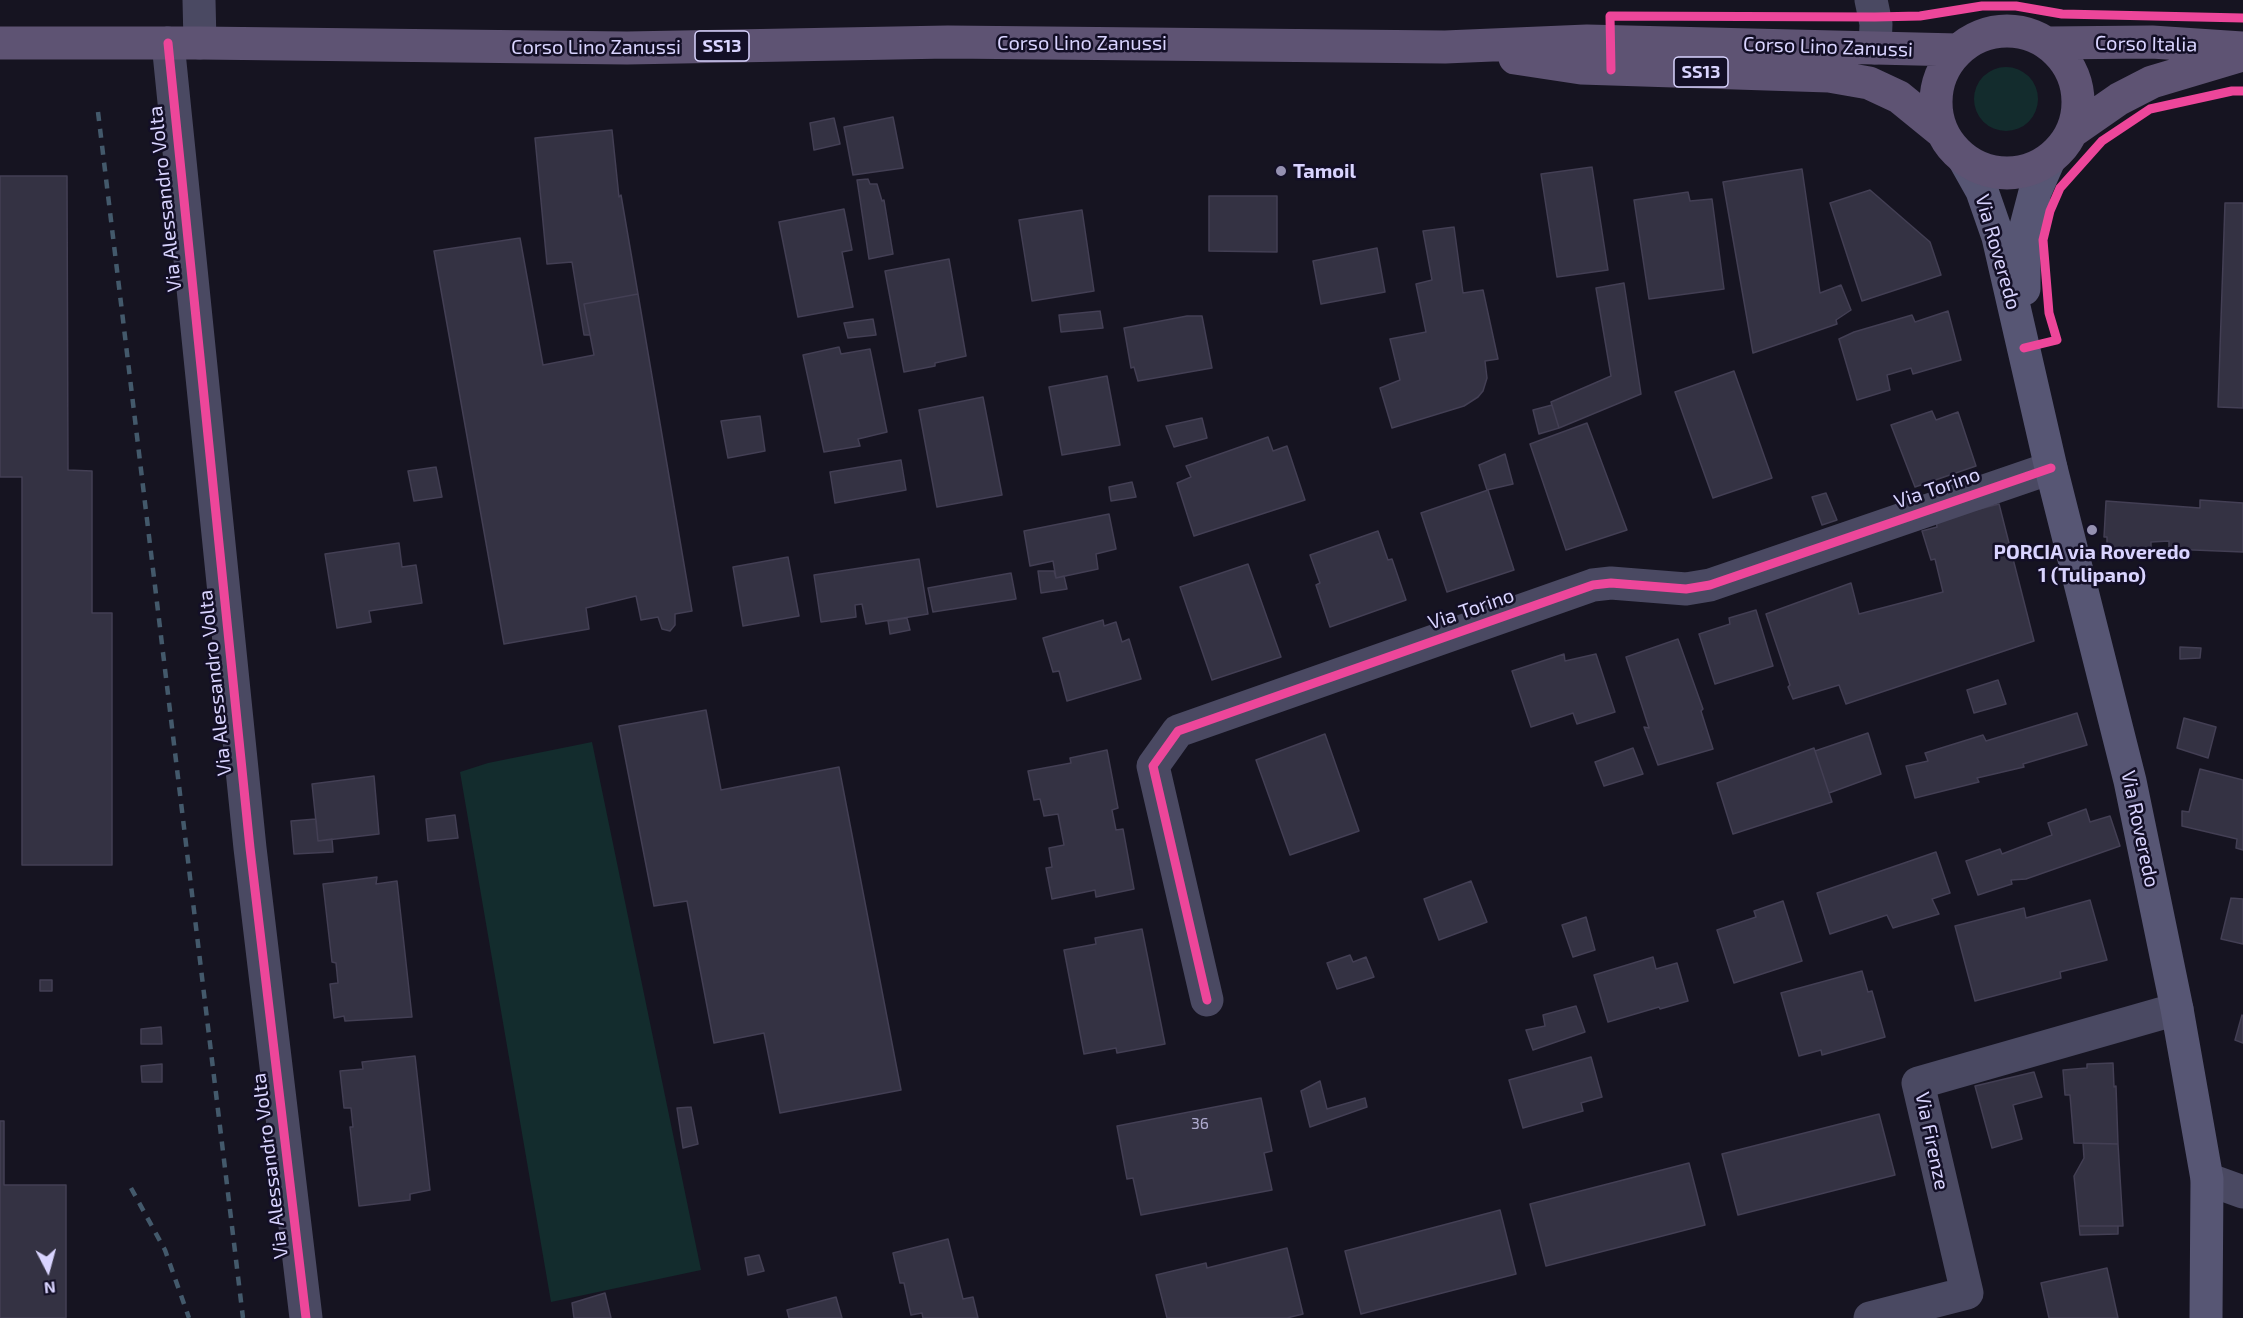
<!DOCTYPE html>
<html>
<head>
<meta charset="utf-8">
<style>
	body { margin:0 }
	#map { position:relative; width:2243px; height:1318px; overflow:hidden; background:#161421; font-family:"Exo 2",sans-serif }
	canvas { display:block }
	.north { position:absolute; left:18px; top:1240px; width:60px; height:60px; -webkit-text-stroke:4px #130f26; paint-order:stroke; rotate:174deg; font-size:16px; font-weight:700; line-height:24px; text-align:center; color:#d9d4ff }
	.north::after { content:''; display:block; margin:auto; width:21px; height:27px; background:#d9d4ff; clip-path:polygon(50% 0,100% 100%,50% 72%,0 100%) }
</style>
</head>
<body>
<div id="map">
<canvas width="2243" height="1318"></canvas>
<div class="north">N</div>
</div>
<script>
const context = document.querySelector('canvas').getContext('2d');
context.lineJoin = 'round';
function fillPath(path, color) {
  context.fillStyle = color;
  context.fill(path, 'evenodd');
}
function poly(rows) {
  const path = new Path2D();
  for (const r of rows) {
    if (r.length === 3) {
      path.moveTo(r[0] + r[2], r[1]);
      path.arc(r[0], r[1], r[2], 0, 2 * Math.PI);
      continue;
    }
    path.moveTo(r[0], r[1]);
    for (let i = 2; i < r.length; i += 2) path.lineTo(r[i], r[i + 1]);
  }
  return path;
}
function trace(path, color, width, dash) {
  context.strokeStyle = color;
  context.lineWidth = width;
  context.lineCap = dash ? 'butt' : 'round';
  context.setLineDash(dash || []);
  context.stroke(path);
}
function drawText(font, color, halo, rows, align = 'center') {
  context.font = font + ' "Exo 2",sans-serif';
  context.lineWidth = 5;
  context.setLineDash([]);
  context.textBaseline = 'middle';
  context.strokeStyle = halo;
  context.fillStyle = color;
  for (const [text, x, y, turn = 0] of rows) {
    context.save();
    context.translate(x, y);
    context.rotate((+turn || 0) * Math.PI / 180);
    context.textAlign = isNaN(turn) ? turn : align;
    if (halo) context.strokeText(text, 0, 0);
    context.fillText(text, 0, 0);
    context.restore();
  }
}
fillPath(poly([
	[2006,99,32],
	[592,742,701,1270,551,1302,460,772,488,763]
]), '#132c2d');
const building = poly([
	[893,117,903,168,853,175,844,127,893,117],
	[834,118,840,144,814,150,810,123,834,118],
	[612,130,619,197,621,195,638,294,584,304,590,335,584,335,572,262,547,264,535,138,612,130],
	[1592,167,1608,270,1557,277,1541,174,1592,167],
	[1802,169,1820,293,1841,285,1851,310,1836,320,1837,324,1753,353,1723,182,1802,169],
	[0,176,67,176,68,470,92,471,92,613,112,613,112,865,22,865,22,477,0,477,0,176],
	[868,179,870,184,877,184,882,201,884,200,893,254,869,259,857,180,868,179],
	[1870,190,1930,242,1941,275,1862,301,1830,203,1870,190],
	[1688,192,1690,201,1712,199,1724,289,1649,299,1634,200,1688,192],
	[1209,196,1277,196,1277,252,1209,251,1209,196],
	[2225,203,2243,203,2243,408,2218,407,2225,203],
	[844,209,852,250,842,252,853,307,798,317,779,222,844,209],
	[1082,210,1094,291,1032,301,1019,220,1082,210],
	[1454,227,1463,293,1483,290,1498,359,1485,361,1487,378,1483,391,1478,397,1464,406,1392,428,1380,388,1400,380,1390,339,1426,332,1416,284,1432,280,1423,231,1454,227],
	[520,238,543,365,594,355,584,304,638,294,692,611,675,614,675,625,670,631,662,629,658,617,641,620,636,596,586,608,589,629,504,644,434,251,520,238],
	[1377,248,1385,292,1321,304,1313,261,1377,248],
	[949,259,966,356,935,363,935,366,904,372,885,271,949,259],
	[1624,283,1641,394,1559,428,1551,402,1611,376,1596,288,1624,283],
	[1100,311,1103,328,1061,332,1059,315,1100,311],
	[1948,311,1961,360,1913,374,1911,368,1887,375,1890,390,1857,400,1839,339,1854,332,1912,315,1915,322,1948,311],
	[1187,316,1202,316,1212,368,1138,381,1134,367,1131,368,1124,328,1187,316],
	[873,319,876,335,848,338,844,323,873,319],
	[839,347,841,354,870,349,887,432,858,439,860,446,824,452,803,355,839,347],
	[1734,371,1772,478,1713,498,1675,392,1734,371],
	[1107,376,1120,445,1062,455,1049,387,1107,376],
	[983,397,1002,495,937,507,919,410,983,397],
	[1552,405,1559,428,1539,434,1533,410,1552,405],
	[1932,411,1936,420,1958,412,1976,466,1915,487,1891,425,1932,411],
	[760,416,765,451,728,458,721,421,760,416],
	[1202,418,1207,438,1174,447,1166,426,1202,418],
	[1587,423,1627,530,1566,550,1530,444,1587,423],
	[1268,437,1273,451,1287,446,1305,500,1194,536,1177,483,1191,477,1186,466,1268,437],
	[1505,454,1513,484,1487,490,1479,465,1505,454],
	[901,460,906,490,835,503,830,472,901,460],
	[436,467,442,497,414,501,408,471,436,467],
	[1132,482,1136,497,1111,501,1109,487,1132,482],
	[1488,490,1514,570,1447,592,1421,513,1488,490],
	[1826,493,1837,520,1822,525,1812,497,1826,493],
	[2200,500,2243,503,2243,552,2169,549,2169,541,2151,542,2151,555,2107,553,2107,537,2104,537,2106,501,2200,508,2200,500],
	[1999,504,2034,641,1846,704,1839,685,1793,699,1788,687,1790,685,1766,614,1851,583,1859,614,1943,592,1935,559,1931,560,1922,531,1937,527,1936,520,1999,504],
	[1109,514,1116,549,1096,554,1098,569,1056,578,1053,561,1030,566,1024,531,1109,514],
	[1378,531,1388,560,1392,559,1406,600,1330,627,1316,585,1320,583,1310,555,1378,531],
	[399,543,402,567,416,565,422,603,369,611,371,622,337,628,325,554,399,543],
	[788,557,799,616,743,626,733,567,788,557],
	[919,559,928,614,866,624,862,604,855,605,856,617,821,622,814,575,919,559],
	[1248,564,1281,657,1212,680,1180,587,1248,564],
	[1038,571,1054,571,1056,578,1064,576,1067,589,1041,593,1038,571],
	[1011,573,1016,599,933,612,928,588,1011,573],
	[1756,610,1773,666,1715,684,1699,634,1730,624,1729,618,1756,610],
	[907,618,910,630,890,634,888,621,907,618],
	[1103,620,1104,626,1116,622,1122,642,1129,639,1141,679,1067,701,1059,671,1053,672,1043,638,1103,620],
	[1678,639,1703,709,1701,711,1713,749,1658,765,1644,727,1649,728,1626,657,1678,639],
	[2180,647,2201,648,2200,658,2180,659,2180,647],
	[1564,654,1565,661,1596,654,1615,712,1577,724,1573,713,1531,727,1512,671,1564,654],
	[1998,680,2006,704,1974,713,1967,690,1998,680],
	[706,710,721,790,839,767,901,1090,780,1113,764,1033,714,1043,687,901,654,906,619,726,706,710],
	[2077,713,2087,745,2023,764,2024,767,1977,778,1979,782,1915,798,1906,766,1928,761,1925,753,1983,735,1986,741,2077,713],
	[2184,718,2216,727,2208,758,2177,748,2184,718],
	[1868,733,1881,774,1829,793,1815,751,1868,733],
	[1325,734,1359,831,1290,855,1256,760,1325,734],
	[1633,748,1643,774,1604,786,1595,762,1633,748],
	[1814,748,1832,802,1733,834,1717,783,1814,748],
	[1107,750,1118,808,1112,810,1116,830,1123,829,1134,889,1096,897,1095,890,1052,899,1046,868,1052,867,1049,848,1064,845,1058,814,1044,816,1040,799,1034,800,1028,771,1071,763,1070,758,1107,750],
	[2200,769,2243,780,2243,850,2236,848,2237,839,2182,826,2182,811,2189,812,2200,769],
	[374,776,379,834,318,841,312,784,374,776],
	[2086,809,2090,822,2110,816,2120,846,2026,879,2011,880,2012,884,1978,895,1966,861,2000,849,2002,854,2052,835,2048,823,2086,809],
	[455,815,458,838,428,841,426,819,455,815],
	[316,819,318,841,332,839,333,852,294,854,291,821,316,819],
	[1936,852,1950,893,1932,899,1939,914,1893,928,1887,915,1830,934,1817,893,1936,852],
	[377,877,376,884,397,881,412,1017,345,1021,344,1016,334,1018,330,984,338,983,336,963,332,962,323,884,377,877],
	[1471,881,1487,922,1439,940,1424,899,1471,881],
	[2231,898,2243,899,2243,944,2221,939,2231,898],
	[2090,900,2107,960,2060,972,2061,978,1975,1001,1955,926,2024,908,2026,918,2090,900],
	[1783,901,1802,961,1734,983,1717,930,1756,917,1754,911,1783,901],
	[1586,917,1595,950,1573,957,1562,925,1586,917],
	[1142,929,1165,1044,1117,1053,1116,1048,1084,1054,1064,950,1096,944,1095,938,1142,929],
	[1350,955,1353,962,1366,957,1374,977,1337,989,1327,963,1350,955],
	[1653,957,1656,969,1677,963,1688,1001,1660,1009,1659,1007,1608,1022,1594,975,1653,957],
	[1862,971,1868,992,1872,991,1885,1037,1822,1055,1821,1050,1799,1056,1781,993,1862,971],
	[40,980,52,980,52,991,40,991,40,980],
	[1576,1006,1585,1032,1533,1050,1526,1030,1545,1026,1543,1015,1576,1006],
	[2242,1015,2243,1016,2243,1043,2235,1040,2242,1015],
	[161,1027,162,1044,141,1044,141,1029,161,1027],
	[415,1056,430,1190,410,1194,410,1200,359,1206,350,1127,353,1127,351,1108,344,1108,340,1071,363,1069,362,1062,415,1056],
	[1591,1057,1602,1097,1581,1103,1583,1111,1523,1128,1509,1080,1591,1057],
	[2113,1063,2114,1087,2116,1086,2118,1144,2074,1143,2070,1095,2065,1095,2063,1070,2087,1068,2087,1064,2113,1063],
	[162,1064,162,1082,142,1082,141,1066,162,1064],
	[2034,1072,2042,1097,2013,1105,2022,1139,1992,1148,1975,1086,2034,1072],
	[1320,1081,1327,1109,1365,1098,1367,1107,1310,1127,1301,1091,1320,1081],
	[1261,1098,1272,1151,1264,1153,1272,1190,1141,1215,1133,1178,1127,1179,1117,1126,1261,1098],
	[691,1107,698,1144,683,1148,677,1108,691,1107],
	[1879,1114,1895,1175,1738,1215,1722,1154,1879,1114],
	[0,1121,4,1121,4,1185,66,1185,66,1318,0,1318,0,1121],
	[2083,1143,2118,1144,2123,1226,2079,1226,2074,1176,2084,1158,2083,1143],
	[1689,1163,1705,1225,1546,1266,1530,1204,1689,1163],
	[1500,1210,1516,1274,1361,1314,1345,1251,1500,1210],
	[2079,1226,2118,1226,2118,1234,2080,1235,2079,1226],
	[948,1239,963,1299,973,1297,978,1318,923,1318,922,1313,911,1315,904,1283,900,1283,893,1253,948,1239],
	[1287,1248,1303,1314,1287,1318,1167,1318,1156,1275,1206,1263,1207,1268,1287,1248],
	[759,1255,764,1271,748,1275,745,1258,759,1255],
	[2107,1268,2118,1318,2049,1318,2041,1283,2107,1268],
	[605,1293,611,1318,574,1318,572,1303,605,1293],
	[836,1297,842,1318,789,1318,787,1310,836,1297]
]);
fillPath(building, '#343243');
trace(building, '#433f54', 1.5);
trace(poly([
	[199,0,200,43],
	[1871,0,1876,24,1875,48],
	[168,43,250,848,306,1318],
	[1207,1000,1153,766,1178,731,1593,585,1611,583,1686,589,1710,585,2051,468],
	[2207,1179,2243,1192],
	[1870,1318,1967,1293,1918,1083,2177,1009]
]), '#4a4962', 33);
trace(poly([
	[1964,159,1982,191,1998,237,2051,468,2130,781,2177,1009,2207,1179,2206,1318],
	[2024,289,2024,234,2035,192,2049,160]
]), '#575674', 33);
trace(poly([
	[2007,102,71],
	[0,43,200,43,627,48,948,42,1445,47,1587,41,1958,50],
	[2048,43,2152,42,2243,48],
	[1515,58,1581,68,1829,76,1869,83,1899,97,1942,132],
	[2073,131,2119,99,2152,82,2239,56]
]), '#5e5373', 33);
trace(poly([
	[98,112,243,1318],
	[131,1188,165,1250,189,1318]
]), '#43596b', 4.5, [9, 8]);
trace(poly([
	[168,43,250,848,306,1318],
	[1611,70,1610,16,1875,17,1920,16,1982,6,2016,6,2062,14,2243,18],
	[2024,348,2057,340,2049,313,2043,240,2050,211,2060,188,2102,141,2150,109,2232,91,2243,91],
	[1207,1000,1153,766,1178,731,1593,585,1611,583,1686,589,1710,585,2051,468]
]), '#ed469a', 9);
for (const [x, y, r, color] of [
	[1281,171,6,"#9591b1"],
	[2092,530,6,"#9591b1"]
]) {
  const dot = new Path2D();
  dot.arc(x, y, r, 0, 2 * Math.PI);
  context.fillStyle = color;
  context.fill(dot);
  trace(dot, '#130f26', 2);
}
drawText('16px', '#b0acd0', null, [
	["36",1200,1124]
]);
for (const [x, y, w] of [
	[722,46,54],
	[1701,72,54]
]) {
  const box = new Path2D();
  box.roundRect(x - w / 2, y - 15, w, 30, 4.5);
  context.fillStyle = '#130f26';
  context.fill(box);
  trace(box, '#d9d4ff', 1.5);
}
drawText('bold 18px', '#d9d4ff', null, [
	["SS13",722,46],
	["SS13",1701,72]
]);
drawText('20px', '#d9d4ff', '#130f26', [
	["Corso Lino Zanussi",1082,43],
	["Corso Italia",2146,44,1],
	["Corso Lino Zanussi",596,47],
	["Corso Lino Zanussi",1828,47,2],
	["Via Alessandro Volta",165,199,-96],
	["Via Roveredo",1998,252,74],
	["Via Torino",1937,488,-19],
	["Via Torino",1471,609,-19],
	["Via Alessandro Volta",215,683,-96],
	["Via Roveredo",2140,829,78],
	["Via Firenze",1932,1141,78],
	["Via Alessandro Volta",270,1166,-97]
]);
drawText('bold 20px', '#d9d4ff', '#130f26', [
	["Tamoil",1293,171],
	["PORCIA via Roveredo",2092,552,"center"],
	["1 (Tulipano)",2092,575,"center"]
], 'left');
</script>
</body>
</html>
